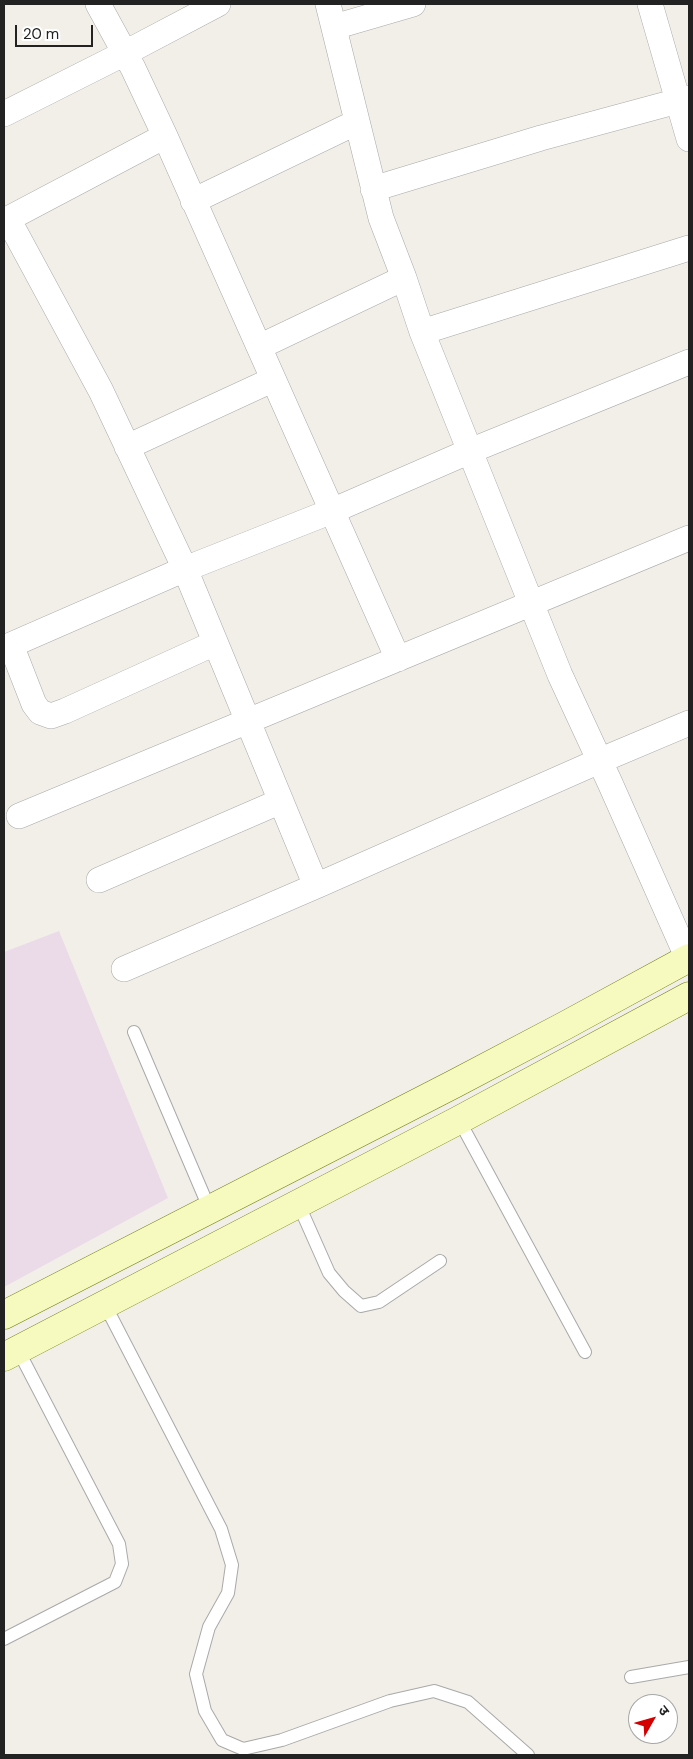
<!DOCTYPE html>
<html>
<head>
<meta charset="utf-8">
<style>
	body { margin:0 }
	#map { position:relative; width:693px; height:1759px; overflow:hidden; background:#f2efe9; font-family:"DM Sans","Noto Sans Devanagari",sans-serif }
	canvas { display:block }
	.frame { position:absolute; inset:0; border:5px solid #222; pointer-events:none }
	.north { position:absolute; left:628px; top:1694px; width:50px; height:50px; box-sizing:border-box; background:#fff; border:1px solid #a7a7a7; border-radius:50%; rotate:52deg; font-size:14px; font-weight:700; line-height:20px; text-align:center; color:#222 }
	.north::after { content:''; display:block; margin:auto; width:18px; height:22px; background:#d40000; clip-path:polygon(50% 0,100% 100%,50% 72%,0 100%) }
	.scale { position:absolute; left:15px; top:25px; width:78px; height:22px; box-sizing:border-box; border:2px solid #222; border-top:0; padding-left:6px; font-size:15px; line-height:18px; white-space:nowrap; color:#222; -webkit-text-stroke:4px #fff; paint-order:stroke }
</style>
</head>
<body>
<div id="map">
<canvas width="693" height="1759"></canvas>
<div class="frame"></div>
<div class="north">उ</div>
<div class="scale">20 m</div>
</div>
<script>
const context = document.querySelector('canvas').getContext('2d');
context.lineJoin = 'round';
function fillPath(path, color) {
  context.fillStyle = color;
  context.fill(path, 'evenodd');
}
function poly(rows) {
  const path = new Path2D();
  for (const r of rows) {
    path.moveTo(r[0], r[1]);
    for (let i = 2; i < r.length; i += 2) path.lineTo(r[i], r[i + 1]);
  }
  return path;
}
function trace(path, color, width, dash) {
  context.strokeStyle = color;
  context.lineWidth = width;
  context.lineCap = dash ? 'butt' : 'round';
  context.setLineDash(dash || []);
  context.stroke(path);
}
fillPath(poly([
	[59,931,168,1198,4,1287,4,952]
]), '#ebdbe8');
const lane = poly([
	[134,1032,210,1210],
	[459,1120,585,1352],
	[298,1203,329,1273,344,1291,361,1306,379,1302,440,1261],
	[104,1303,221,1529,232,1565,228,1593,209,1627,196,1674,205,1711,222,1740,243,1749,282,1740,390,1701,434,1691,468,1702,528,1755],
	[4,1639,115,1582,122,1564,119,1544,18,1350],
	[631,1677,689,1667]
]);
const street = poly([
	[98,4,133,68,165,136,398,659],
	[328,4,381,218,404,278,422,332,560,675,610,783,689,961],
	[650,4,689,139],
	[334,27,413,4],
	[4,114,125,53,218,4],
	[373,189,541,138,689,98],
	[193,201,357,122],
	[8,219,101,391,185,569,316,886,599,761,689,723],
	[4,221,165,136],
	[422,332,689,248],
	[259,347,404,278],
	[127,447,272,380],
	[11,645,34,704,40,712,51,716,65,711,215,643],
	[4,648,185,569,332,511,470,451,689,362],
	[19,816,689,538],
	[99,880,281,801],
	[124,969,316,886]
]);
const secondary = poly([
	[4,1315,454,1084,566,1025,689,958],
	[4,1357,459,1120,689,996]
]);
trace(lane, '#a9a9a9', 14);
trace(street, '#a9a9a9', 26);
trace(secondary, '#707d05', 29);
trace(lane, '#fff', 12);
trace(street, '#fff', 25);
trace(secondary, '#f7fabf', 28);
</script>
</body>
</html>
